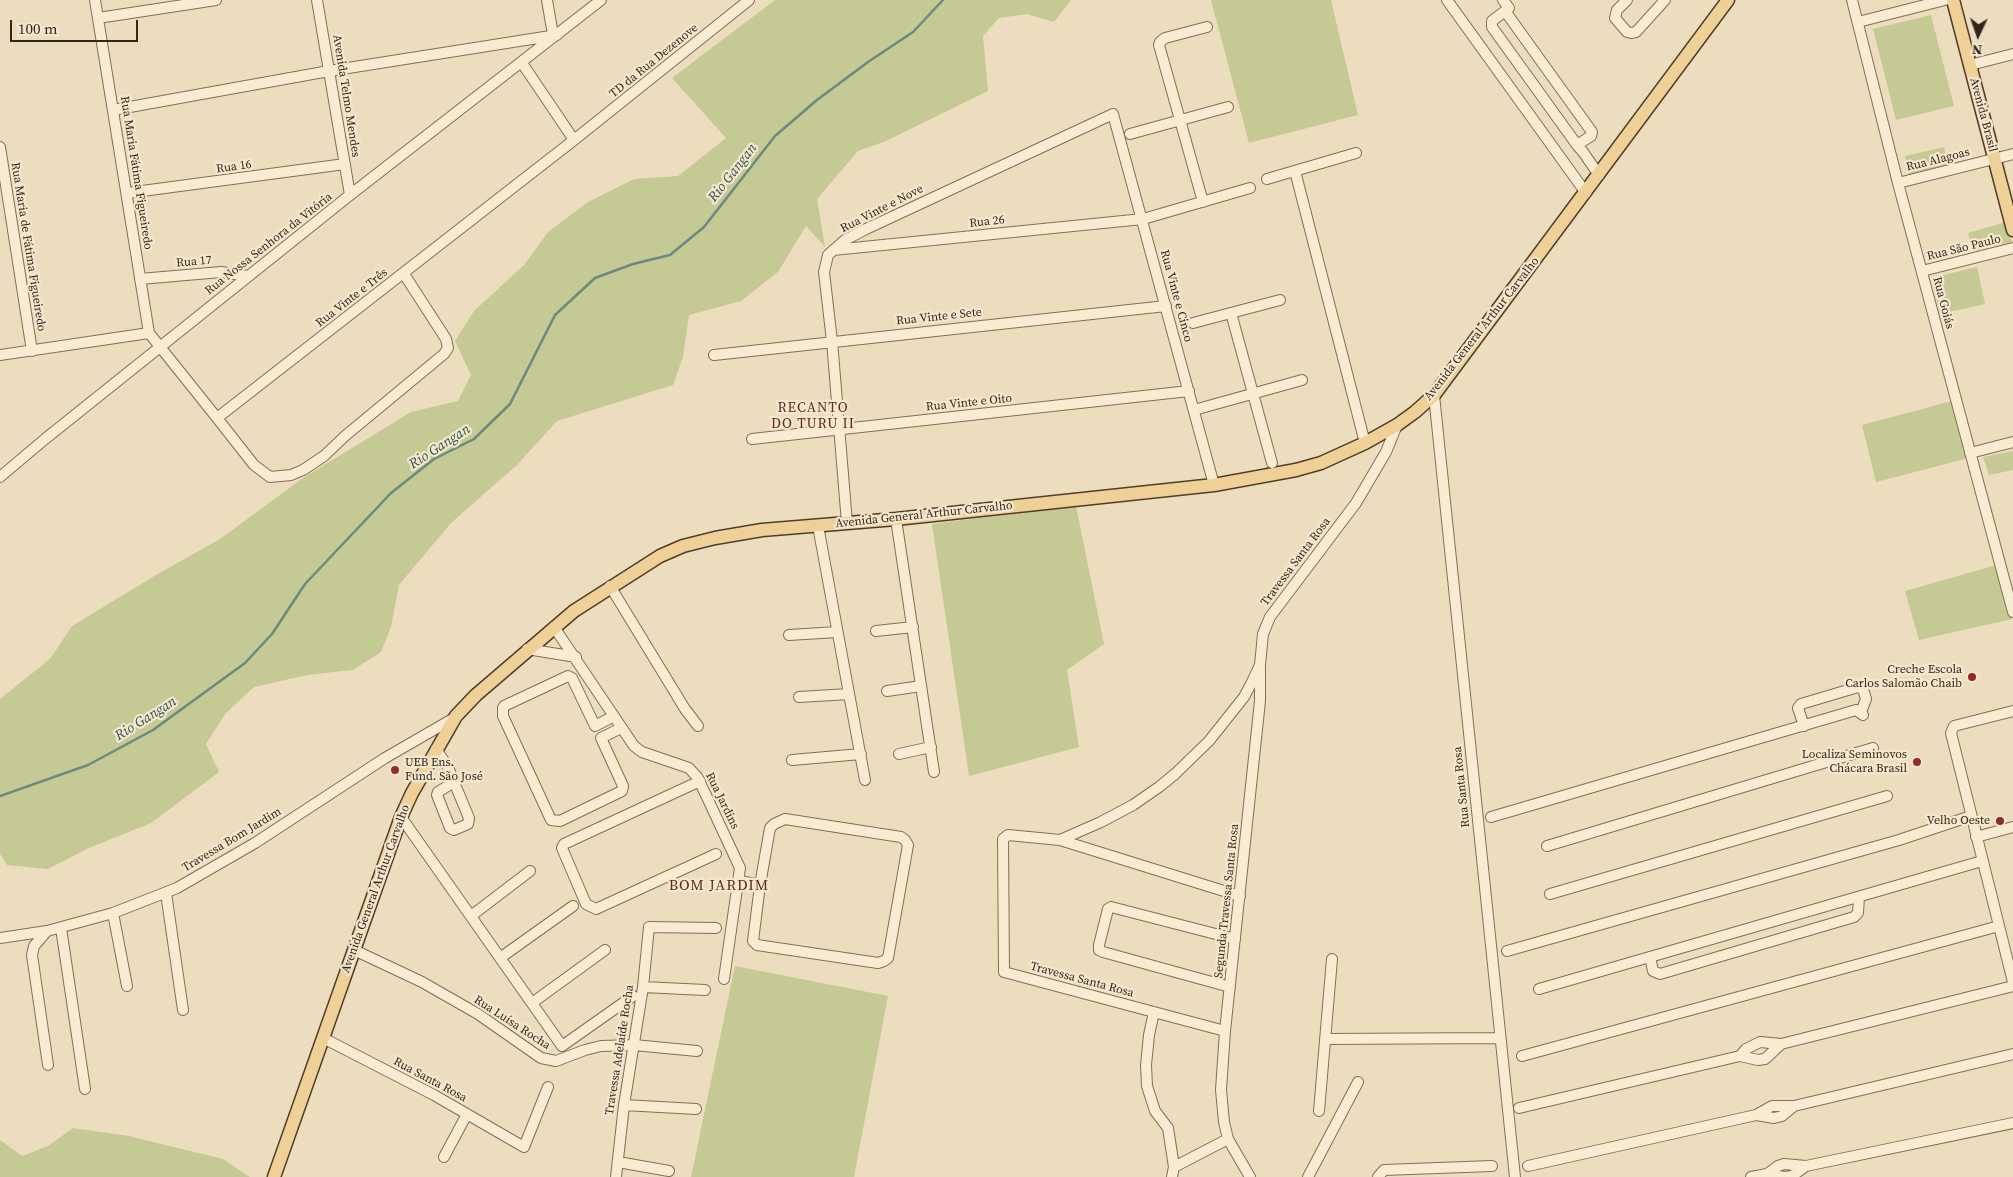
<!DOCTYPE html>
<html>
<head>
<meta charset="utf-8">
<style>
	body { margin:0 }
	#map { position:relative; width:2013px; height:1177px; overflow:hidden; background:#ecddbf; font-family:"Source Serif 4",serif }
	canvas { display:block }
	.north { position:absolute; left:1953px; top:10px; width:50px; height:50px; -webkit-text-stroke:4px #f4e7ce; paint-order:stroke; rotate:183deg; font-size:14px; font-weight:700; line-height:20px; text-align:center; color:#33271c }
	.north::after { content:''; display:block; margin:auto; width:18px; height:22px; background:#33271c; clip-path:polygon(50% 0,100% 100%,50% 72%,0 100%) }
	.scale { position:absolute; left:10px; top:20px; width:128px; height:22px; box-sizing:border-box; border:2px solid #33271c; border-top:0; padding-left:6px; font-size:15px; line-height:18px; white-space:nowrap; color:#33271c; -webkit-text-stroke:4px #f4e7ce; paint-order:stroke }
</style>
</head>
<body>
<div id="map">
<canvas width="2013" height="1177"></canvas>
<div class="north">N</div>
<div class="scale">100 m</div>
</div>
<script>
const context = document.querySelector('canvas').getContext('2d');
context.lineJoin = 'round';
function fillPath(path, color) {
  context.fillStyle = color;
  context.fill(path, 'evenodd');
}
function poly(rows) {
  const path = new Path2D();
  for (const r of rows) {
    path.moveTo(r[0], r[1]);
    for (let i = 2; i < r.length; i += 2) path.lineTo(r[i], r[i + 1]);
  }
  return path;
}
function trace(path, color, width, dash) {
  context.strokeStyle = color;
  context.lineWidth = width;
  context.lineCap = dash ? 'butt' : 'round';
  context.setLineDash(dash || []);
  context.stroke(path);
}
function drawText(font, color, halo, rows, align = 'center') {
  context.font = font + ' "Source Serif 4",serif';
  context.lineWidth = 4.5;
  context.setLineDash([]);
  context.textBaseline = 'middle';
  context.strokeStyle = halo;
  context.fillStyle = color;
  for (const [text, x, y, turn = 0] of rows) {
    context.save();
    context.translate(x, y);
    context.rotate((+turn || 0) * Math.PI / 180);
    context.textAlign = isNaN(turn) ? turn : align;
    if (halo) context.strokeText(text, 0, 0);
    context.fillText(text, 0, 0);
    context.restore();
  }
}
fillPath(poly([
	[775,0,1071,0,1054,22,1027,14,999,18,983,36,988,91,886,141,858,151,817,199,825,247,806,226,778,272,741,301,689,315,683,357,673,385,557,421,517,465,451,523,399,585,391,627,381,652,353,670,307,675,254,687,226,713,206,744,219,772,151,823,89,848,48,869,7,865,0,854,0,699,50,659,72,626,156,575,220,539,303,478,411,412,458,401,471,375,455,341,474,311,524,265,548,232,588,202,634,179,678,176,726,138,672,78],
	[1211,0,1331,0,1358,115,1249,143],
	[1931,15,1954,106,1896,120,1873,29],
	[1944,147,1948,165,1909,174,1905,156],
	[2006,222,2012,242,1973,251,1968,233],
	[1977,267,1985,304,1940,314,1931,278],
	[1952,401,1969,458,1876,482,1862,425],
	[2013,451,2013,470,1989,475,1983,457],
	[1076,506,1104,644,1067,670,1079,747,969,776,932,524],
	[2000,564,2012,619,1919,640,1905,591],
	[735,966,888,996,854,1177,691,1177],
	[73,1128,129,1136,223,1159,250,1177,0,1177,0,1140,22,1156,48,1146]
]), '#c5c994');
trace(poly([
	[0,796,88,765,153,730,245,663,272,634,305,584,391,493,434,459,474,439,510,404,555,315,595,278,633,264,670,255,704,227,775,136,817,100,868,62,913,32,943,0]
]), '#6a8b81', 2.5);
const minor = poly([
	[95,0,149,333,217,418,574,140,749,0],
	[317,0,350,195],
	[547,0,553,35],
	[1447,0,1586,193],
	[1503,0,1509,8],
	[1627,0,1617,10,1615,18,1627,32,1631,33,1636,32,1665,0],
	[1852,0,1898,183,2013,612],
	[98,18,216,0],
	[1858,22,1945,0],
	[522,63,574,140],
	[1970,65,2013,54],
	[113,110,329,71,557,35],
	[1130,134,1228,107],
	[1577,145,1591,136,1592,132,1505,11,1492,21,1492,27,1577,145,1583,152,1599,175],
	[0,147,32,351],
	[1295,171,1365,443],
	[1267,179,1356,153],
	[1898,183,2013,154],
	[127,193,345,164],
	[1203,202,1159,45,1160,42,1165,38,1207,27],
	[833,250,1143,219,1250,188],
	[1922,271,2013,248],
	[140,279,221,272,249,276],
	[1231,313,1272,463],
	[1193,323,1280,300],
	[0,355,149,333],
	[714,355,1166,306],
	[1434,395,1515,1177],
	[1194,410,1302,380],
	[217,418,254,465,270,477,291,475,303,470,324,456,345,436,444,354,448,348,446,339,404,274],
	[752,439,1189,391],
	[1970,453,2013,442],
	[0,477,45,439,350,195,601,0],
	[896,519,934,772],
	[847,523,832,341,824,272,828,255,845,240,866,229,1113,114,1214,485],
	[818,526,865,780],
	[610,586,685,709,698,726],
	[554,627,634,746,642,752,689,768,698,778,740,868,724,979],
	[876,631,913,627],
	[789,635,837,632],
	[527,649,576,657],
	[887,691,921,686],
	[799,697,849,694],
	[2013,711,1954,726,1951,733,2013,982],
	[614,716,595,726,572,678,568,676,504,706,503,708,503,716,551,820,560,821,622,791,623,786,601,738,621,728],
	[1804,726,1798,708,1801,704,1858,687,1863,689,1866,699,1861,712],
	[436,749,448,767,454,782,469,818,468,824,454,830,450,828,437,795,438,792,454,782],
	[899,754,931,747],
	[792,760,861,754],
	[700,781,564,844,562,848,586,904,596,909,716,854],
	[401,817,562,1046,633,996],
	[1491,817,1856,710,1863,715],
	[785,819,901,837,905,840,908,845,888,958,884,961,878,963,757,945,753,941,760,885,770,828,774,824,785,819],
	[1976,837,2013,827],
	[1060,840,1240,896],
	[1547,846,1873,748],
	[740,881,760,885],
	[166,893,183,1010],
	[1550,894,1887,796],
	[113,913,127,986],
	[471,916,530,871],
	[61,928,85,1089],
	[47,931,34,946,32,955,48,1065],
	[0,938,47,931,113,913,177,888,255,843,385,758,456,717],
	[354,950,422,982,478,1014,541,1058,556,1061,585,1050,601,1046,634,1045,697,1051],
	[1507,951,1899,840,1971,816],
	[1650,957,1653,971,1660,974,1854,917,1858,913,1859,897],
	[500,958,573,906],
	[643,987,705,990],
	[1230,987,1103,952,1099,950,1099,945,1108,909,1111,907,1235,939],
	[1539,989,1982,861],
	[532,1003,605,950],
	[1154,1012,1149,1035,1146,1065,1147,1086,1155,1111,1168,1128,1174,1167,1172,1177],
	[1225,1031,1004,972,1003,839,1008,835,1060,840,1101,822,1133,805,1159,787,1175,774,1209,741,1244,697,1252,682,1260,665,1263,634,1270,617,1356,503,1386,452,1397,425],
	[323,1038,434,1095,524,1147,548,1087],
	[1325,1039,1500,1038],
	[1522,1056,1999,926],
	[1740,1056,1746,1049,1760,1042,1781,1044,2013,986],
	[624,1105,696,1109],
	[1519,1108,1740,1056,1758,1060,1765,1059,1781,1044],
	[1319,1111,1332,959],
	[1756,1115,1774,1118,1782,1116,1794,1106],
	[444,1157,467,1114],
	[618,1162,669,1171],
	[1528,1166,1756,1115,1772,1106,1794,1106,2013,1054],
	[1806,1166,1792,1176,1784,1177,1767,1174,1778,1166,1784,1164,1806,1166,2013,1123],
	[1174,1167,1228,1139],
	[616,1177,624,1105,643,987,649,927,716,928],
	[1250,1177,1228,1139,1224,1122,1221,1090,1225,1031,1260,701,1260,668],
	[1308,1177,1358,1082],
	[1378,1177,1384,1170,1492,1166],
	[1751,1177,1767,1174]
]);
const major = poly([
	[1953,0,2013,230],
	[274,1177,401,817,412,793,456,716,476,695,574,611,660,556,683,546,715,538,762,530,896,519,1214,485,1296,470,1321,463,1365,443,1397,425,1415,412,1434,395,1728,0]
]);
trace(minor, '#846e58', 12);
trace(major, '#513c2c', 15);
trace(minor, '#f7ebd1', 10);
trace(major, '#efd097', 12);
for (const [x, y, r, color] of [
	[1972,677,5,"#902a2f"],
	[1917,762,5,"#902a2f"],
	[395,770,5,"#902a2f"],
	[2000,821,5,"#902a2f"]
]) {
  const dot = new Path2D();
  dot.arc(x, y, r, 0, 2 * Math.PI);
  context.fillStyle = color;
  context.fill(dot);
  trace(dot, '#f4e7ce', 2);
}
drawText('12px', '#33271c', '#f4e7ce', [
	["TD da Rua Dezenove",654,61,-39],
	["Avenida Telmo Mendes",346,96,81],
	["Avenida Brasil",1983,115,75],
	["Rua Alagoas",1938,160,-14],
	["Rua 16",234,167,-8],
	["Rua Maria Fátima Figueiredo",136,173,81],
	["Rua Vinte e Nove",882,209,-27],
	["Rua 26",987,222,-6],
	["Rua Nossa Senhora da Vitória",269,244,-38],
	["Rua Maria de Fátima Figueiredo",28,247,81],
	["Rua São Paulo",1964,248,-14],
	["Rua 17",194,262,-5],
	["Rua Vinte e Cinco",1176,296,75],
	["Rua Vinte e Três",352,298,-38],
	["Rua Goiás",1943,303,75],
	["Rua Vinte e Sete",939,317,-6],
	["Avenida General Arthur Carvalho",1482,329,-52],
	["Rua Vinte e Oito",969,403,-6],
	["Avenida General Arthur Carvalho",924,515,-6],
	["Travessa Santa Rosa",1296,562,-53],
	["Rua Santa Rosa",1462,787,-96],
	["Rua Jardins",722,801,64],
	["Travessa Bom Jardim",232,840,-31],
	["Avenida General Arthur Carvalho",376,889,-70],
	["Segunda Travessa Santa Rosa",1227,901,-84],
	["Travessa Santa Rosa",1082,980,15],
	["Rua Luísa Rocha",512,1023,33],
	["Travessa Adelaíde Rocha",620,1050,-81],
	["Rua Santa Rosa",430,1080,28]
]);
drawText('12px', '#33271c', '#f4e7ce', [
	["Creche Escola",1962,670],
	["Carlos Salomão Chaib",1962,684],
	["Localiza Seminovos",1907,755],
	["Chácara Brasil",1907,769],
	["UEB Ens.",405,763,"left"],
	["Fund. São José",405,777,"left"],
	["Velho Oeste",1990,821]
], 'right');
drawText('italic 14px', '#2c534f', '#f4e7ce', [
	["Rio Gangan",733,173,-52],
	["Rio Gangan",440,447,-33],
	["Rio Gangan",146,719,-32]
]);
context.letterSpacing = '1px';
drawText('14px', '#5e291d', '#f4e7ce', [
	["RECANTO",813,408],
	["DO TURU II",813,424]
]);
context.letterSpacing = '0px';
context.letterSpacing = '1px';
drawText('15px', '#5e291d', '#f4e7ce', [
	["BOM JARDIM",719,886]
]);
context.letterSpacing = '0px';
</script>
</body>
</html>
